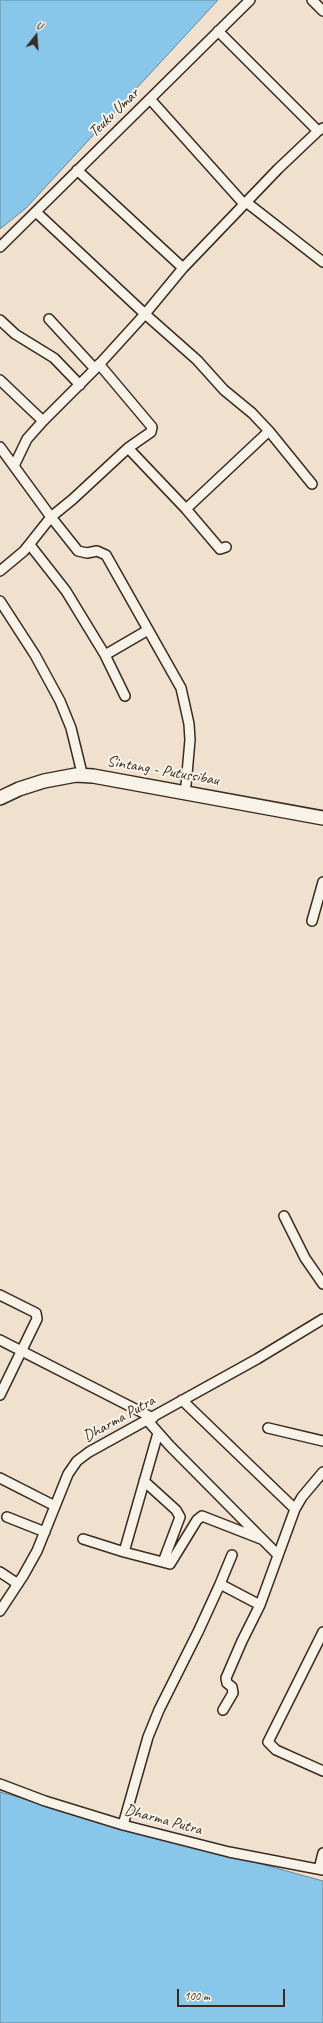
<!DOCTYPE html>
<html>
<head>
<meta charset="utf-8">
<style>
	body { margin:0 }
	#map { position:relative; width:323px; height:2023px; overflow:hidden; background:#f0e0ce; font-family:Caveat,sans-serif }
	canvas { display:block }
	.north { position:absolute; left:16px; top:16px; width:40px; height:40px; -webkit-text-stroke:3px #f7f3e8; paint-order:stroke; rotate:17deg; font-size:11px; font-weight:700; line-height:16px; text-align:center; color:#3b2a1e }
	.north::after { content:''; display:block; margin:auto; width:14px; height:18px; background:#3b2a1e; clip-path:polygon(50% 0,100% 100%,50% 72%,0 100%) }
	.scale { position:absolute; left:177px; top:1989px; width:108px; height:18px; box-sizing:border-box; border:2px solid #3b2a1e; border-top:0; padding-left:5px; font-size:12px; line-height:14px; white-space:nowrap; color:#3b2a1e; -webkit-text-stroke:3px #f7f3e8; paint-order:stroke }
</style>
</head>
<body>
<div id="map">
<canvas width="323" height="2023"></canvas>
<div class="north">U</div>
<div class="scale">100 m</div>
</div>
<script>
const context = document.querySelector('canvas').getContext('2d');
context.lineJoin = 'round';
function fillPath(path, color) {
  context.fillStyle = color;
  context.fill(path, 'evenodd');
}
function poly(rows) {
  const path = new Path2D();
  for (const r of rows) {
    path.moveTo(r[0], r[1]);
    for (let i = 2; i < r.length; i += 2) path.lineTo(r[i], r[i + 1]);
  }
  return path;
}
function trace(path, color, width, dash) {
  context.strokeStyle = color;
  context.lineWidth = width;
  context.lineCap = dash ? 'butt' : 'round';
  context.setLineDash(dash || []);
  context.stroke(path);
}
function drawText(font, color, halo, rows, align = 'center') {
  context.font = font + ' Caveat,sans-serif';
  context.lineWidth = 4;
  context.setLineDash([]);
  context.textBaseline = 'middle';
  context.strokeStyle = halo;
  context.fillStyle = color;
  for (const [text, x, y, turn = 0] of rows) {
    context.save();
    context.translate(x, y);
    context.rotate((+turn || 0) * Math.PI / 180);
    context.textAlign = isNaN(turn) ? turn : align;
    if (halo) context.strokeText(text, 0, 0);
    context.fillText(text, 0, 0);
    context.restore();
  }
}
const water = poly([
	[0,0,218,0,26,208,0,229,0,0],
	[0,1792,323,1881,323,2023,0,2023,0,1792]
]);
fillPath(water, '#88c7e9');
trace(water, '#698898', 1);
const minor = poly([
	[312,0,323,11],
	[218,31,318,131],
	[150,99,244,204],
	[246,202,323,262],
	[36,212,145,314,197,360,224,390,252,413,269,431,312,484],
	[0,247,250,0],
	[183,268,278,169,318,131,323,128],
	[49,319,95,369],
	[0,320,15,334,54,358,80,385],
	[99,364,152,427,151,432,128,448,186,509,220,549,226,547],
	[0,380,43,421,95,369,145,314,183,268,77,170],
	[0,447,51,517,24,551,0,571],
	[128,448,73,499,51,517,78,551,87,553,97,551,106,555,181,688,189,724,190,740,186,785],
	[14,466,27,439,43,421],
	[186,509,269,431],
	[30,545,66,591,105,655,125,696],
	[0,601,35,655,60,701,71,728,81,769],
	[105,655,148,630],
	[312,921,323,882],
	[284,1216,305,1258,323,1284],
	[0,1295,36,1313,37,1319,0,1395],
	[0,1340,153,1418],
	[147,1420,170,1446,278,1555],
	[268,1428,323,1441],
	[0,1478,55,1506],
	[144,1481,176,1510,180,1517,163,1562],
	[295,1509,302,1497,323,1472],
	[7,1517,45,1532],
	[83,1539,124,1552,158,1433],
	[124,1552,170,1564,197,1520,202,1516,261,1539],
	[0,1572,18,1584],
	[220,1584,232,1555],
	[0,1611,23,1576,37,1551,68,1474,77,1461,89,1452,257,1359,323,1319],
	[323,1632,268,1742,276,1750,323,1771],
	[223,1710,233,1693,232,1687,227,1683,226,1678,242,1641,260,1605],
	[0,1784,45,1801,123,1825,229,1852,323,1870],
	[123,1825,148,1737,159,1710,198,1632,220,1584,260,1605,295,1509,182,1400],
	[319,1869,323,1853]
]);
const highway = poly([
	[0,798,19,789,44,781,76,775,93,776,323,818]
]);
trace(minor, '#3b2a1e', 12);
trace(highway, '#3b2a1e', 16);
trace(minor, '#f7f3e8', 9);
trace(highway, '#f7f3e8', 13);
drawText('16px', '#3b2a1e', '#f7f3e8', [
	["Teuku Umar",114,113,-44],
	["Sintang - Putussibau",163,771,10],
	["Dharma Putra",119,1419,-29],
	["Dharma Putra",163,1820,15]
]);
</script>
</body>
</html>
